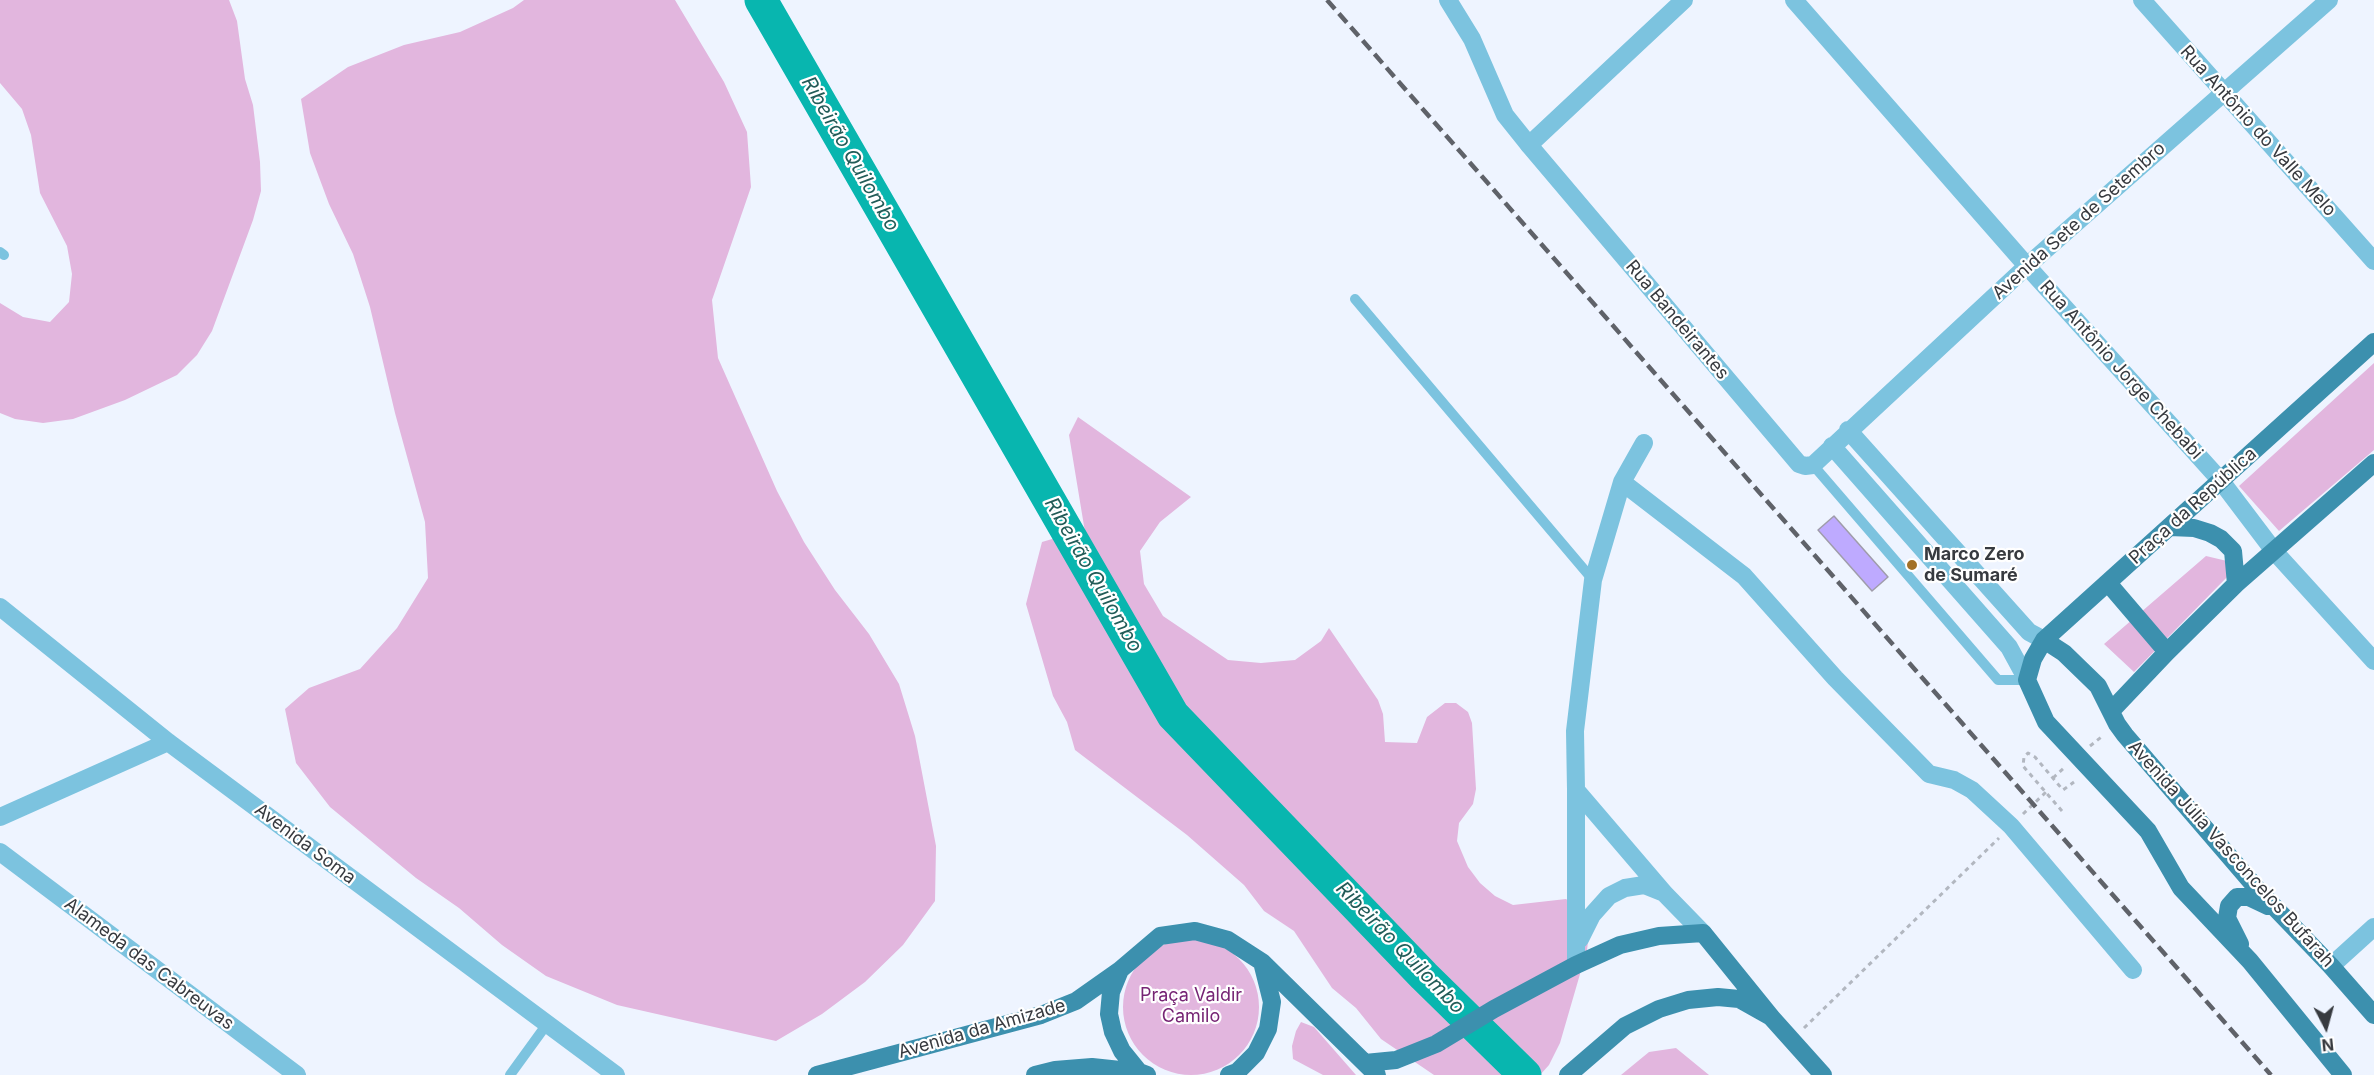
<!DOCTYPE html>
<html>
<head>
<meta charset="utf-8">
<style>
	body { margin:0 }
	#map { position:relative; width:2374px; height:1075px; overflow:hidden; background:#eef4ff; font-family:Inter,sans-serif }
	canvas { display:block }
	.north { position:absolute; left:2296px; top:997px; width:60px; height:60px; -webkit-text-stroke:4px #fff; paint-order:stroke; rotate:174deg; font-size:16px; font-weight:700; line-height:24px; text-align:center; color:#373a3f }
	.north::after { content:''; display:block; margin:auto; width:21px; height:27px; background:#373a3f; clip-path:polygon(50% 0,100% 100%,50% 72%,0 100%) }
</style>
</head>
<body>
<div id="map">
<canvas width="2374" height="1075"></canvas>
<div class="north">N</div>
</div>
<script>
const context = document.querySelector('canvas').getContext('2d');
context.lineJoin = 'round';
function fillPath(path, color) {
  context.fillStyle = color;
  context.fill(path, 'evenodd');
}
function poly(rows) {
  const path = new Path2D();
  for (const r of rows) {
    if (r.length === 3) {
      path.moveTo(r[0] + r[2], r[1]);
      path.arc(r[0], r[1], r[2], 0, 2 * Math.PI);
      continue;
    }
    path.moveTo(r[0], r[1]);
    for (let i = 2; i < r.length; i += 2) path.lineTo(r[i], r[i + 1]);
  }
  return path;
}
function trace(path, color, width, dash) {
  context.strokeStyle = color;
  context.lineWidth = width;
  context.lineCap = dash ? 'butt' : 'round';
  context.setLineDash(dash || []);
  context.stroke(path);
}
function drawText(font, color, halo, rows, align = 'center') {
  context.font = font + ' Inter,sans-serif';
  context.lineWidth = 4.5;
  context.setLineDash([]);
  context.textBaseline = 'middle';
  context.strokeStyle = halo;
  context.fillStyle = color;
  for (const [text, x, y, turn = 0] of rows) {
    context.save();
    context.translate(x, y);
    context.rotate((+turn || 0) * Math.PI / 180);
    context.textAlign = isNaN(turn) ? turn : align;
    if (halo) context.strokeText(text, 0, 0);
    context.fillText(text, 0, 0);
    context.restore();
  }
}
fillPath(poly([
	[0,0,229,0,237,21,245,79,253,105,260,162,261,191,253,220,212,331,197,355,177,375,125,400,73,419,43,423,15,419,0,413,0,303,23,317,50,322,69,302,72,274,67,246,40,193,31,135,22,109,0,83],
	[524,0,675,0,724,82,747,132,751,187,712,300,718,358,777,491,804,542,835,590,869,634,899,684,915,736,936,846,935,901,903,945,865,982,822,1014,776,1041,617,1005,546,976,502,945,459,908,416,878,330,807,296,763,285,709,309,688,360,669,397,628,428,578,425,522,395,413,370,307,353,254,329,204,310,153,301,99,348,67,404,45,460,32,513,8],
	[2374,363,2374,450,2279,531,2239,486],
	[1078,417,1191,497,1160,522,1140,551,1144,584,1163,616,1228,660,1261,663,1295,660,1321,641,1329,628,1378,700,1383,714,1385,742,1417,743,1427,717,1445,703,1456,703,1468,712,1472,723,1476,789,1473,804,1459,823,1457,841,1468,867,1480,883,1495,896,1513,905,1566,899,1591,918,1587,950,1560,1043,1549,1065,1540,1075,1434,1075,1381,1039,1356,1008,1332,988,1294,931,1264,911,1244,885,1187,835,1075,750,1067,722,1053,696,1026,604,1042,542,1069,534,1085,532,1069,435],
	[2206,556,2227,561,2232,572,2134,672,2104,644],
	[1191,1007,68],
	[1301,1022,1314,1027,1356,1075,1323,1075,1293,1059,1292,1046,1296,1031],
	[1676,1048,1709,1075,1621,1075,1649,1052]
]), '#e2b6de');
trace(poly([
	[761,0,1173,715,1424,976,1525,1075]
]), '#08b6af', 33);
const building = poly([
	[1834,516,1888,577,1872,591,1818,530,1834,516]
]);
fillPath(building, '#beaaff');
trace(building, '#9f9caa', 1.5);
trace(poly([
	[2090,746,2104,735],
	[2053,778,2065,767],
	[2062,811,2023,766,2024,757,2028,753,2035,757,2063,790,2074,782],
	[2023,814,2046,792],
	[1804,1028,1999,838]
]), '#b2b7c0', 3, [4.5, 4.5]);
trace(poly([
	[0,252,4,255],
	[1355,299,1593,580],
	[1813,465,1998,680,2027,680],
	[510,1075,547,1024]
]), '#7cc3df', 10);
trace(poly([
	[1448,0,1472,39,1505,115,1529,145],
	[1794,0,2027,266,2221,481,2274,551,2374,661],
	[2142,0,2374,261],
	[1622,482,1744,576,1835,678,1929,774,1954,780,1972,790,2011,826,2133,970],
	[0,607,168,742,616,1075],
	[1576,790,1575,731,1593,580,1622,482,1644,443],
	[0,817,168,742],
	[0,852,297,1075],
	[1580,939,1592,915,1609,896,1625,888,1644,885,1664,893],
	[1576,965,1576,790,1665,894,1703,933],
	[2331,966,2374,927]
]), '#7cc3df', 18);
trace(poly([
	[1684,0,1529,145,1799,464,1805,466,1813,465,2027,266,2329,0],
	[1848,430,2029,632,2044,640],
	[1832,446,2009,647,2027,680]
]), '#7cc3df', 18);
trace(poly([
	[2170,527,2194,528,2210,533,2221,539,2233,551,2236,584],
	[2108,583,2167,652],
	[2044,640,2064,653,2098,686,2117,724,2125,735,2259,891,2331,966,2374,1015],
	[2111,711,2167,652,2236,584,2374,463],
	[2240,944,2227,918,2229,906,2237,897,2249,897,2268,906],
	[1120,970,1111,992,1109,1014,1113,1032,1122,1051,1139,1072],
	[1365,1063,1396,1060,1436,1044,1494,1009,1576,965,1620,945,1659,936,1703,933,1771,1017],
	[817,1075,1041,1015,1076,1001,1120,970,1160,936,1195,931,1228,940,1262,962,1377,1075],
	[1035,1075,1055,1070,1092,1067,1139,1072,1147,1075],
	[1229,1075,1237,1072,1256,1053,1268,1029,1272,1002,1262,962],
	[1568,1075,1625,1026,1659,1009,1688,1000,1718,997,1739,999,1771,1017,1823,1075],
	[2343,1075,2250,961,2181,888,2148,831,2046,722,2027,680,2033,659,2044,640,2374,342]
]), '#3c90ae', 18);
trace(poly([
	[1327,0,2271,1075]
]), '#5f6269', 4.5, [12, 6]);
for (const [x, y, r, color] of [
	[1912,565,6,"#a37127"]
]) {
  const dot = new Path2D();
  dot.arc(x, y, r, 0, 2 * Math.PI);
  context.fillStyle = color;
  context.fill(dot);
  trace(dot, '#fff', 2);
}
drawText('18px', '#373a3f', '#fff', [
	["Rua Antônio do Valle Melo",2258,131,48],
	["Avenida Sete de Setembro",2079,221,-42],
	["Rua Bandeirantes",1677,320,50],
	["Rua Antônio Jorge Chebabi",2121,370,48],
	["Praça da República",2193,506,-42],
	["Avenida Soma",305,844,37],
	["Avenida Júlia Vasconcelos Bufarah",2231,854,48],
	["Alameda das Cabreuvas",149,964,37],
	["Avenida da Amizade",982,1029,-16]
]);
drawText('bold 18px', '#373a3f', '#fff', [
	["Marco Zero",1924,555],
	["de Sumaré",1924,576]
], 'left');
drawText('18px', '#762474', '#fff', [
	["Praça Valdir",1191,996],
	["Camilo",1191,1017]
]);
drawText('italic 20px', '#225c58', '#fff', [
	["Ribeirão Quilombo",850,154,60],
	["Ribeirão Quilombo",1093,575,60],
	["Ribeirão Quilombo",1400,948,46]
]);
</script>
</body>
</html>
